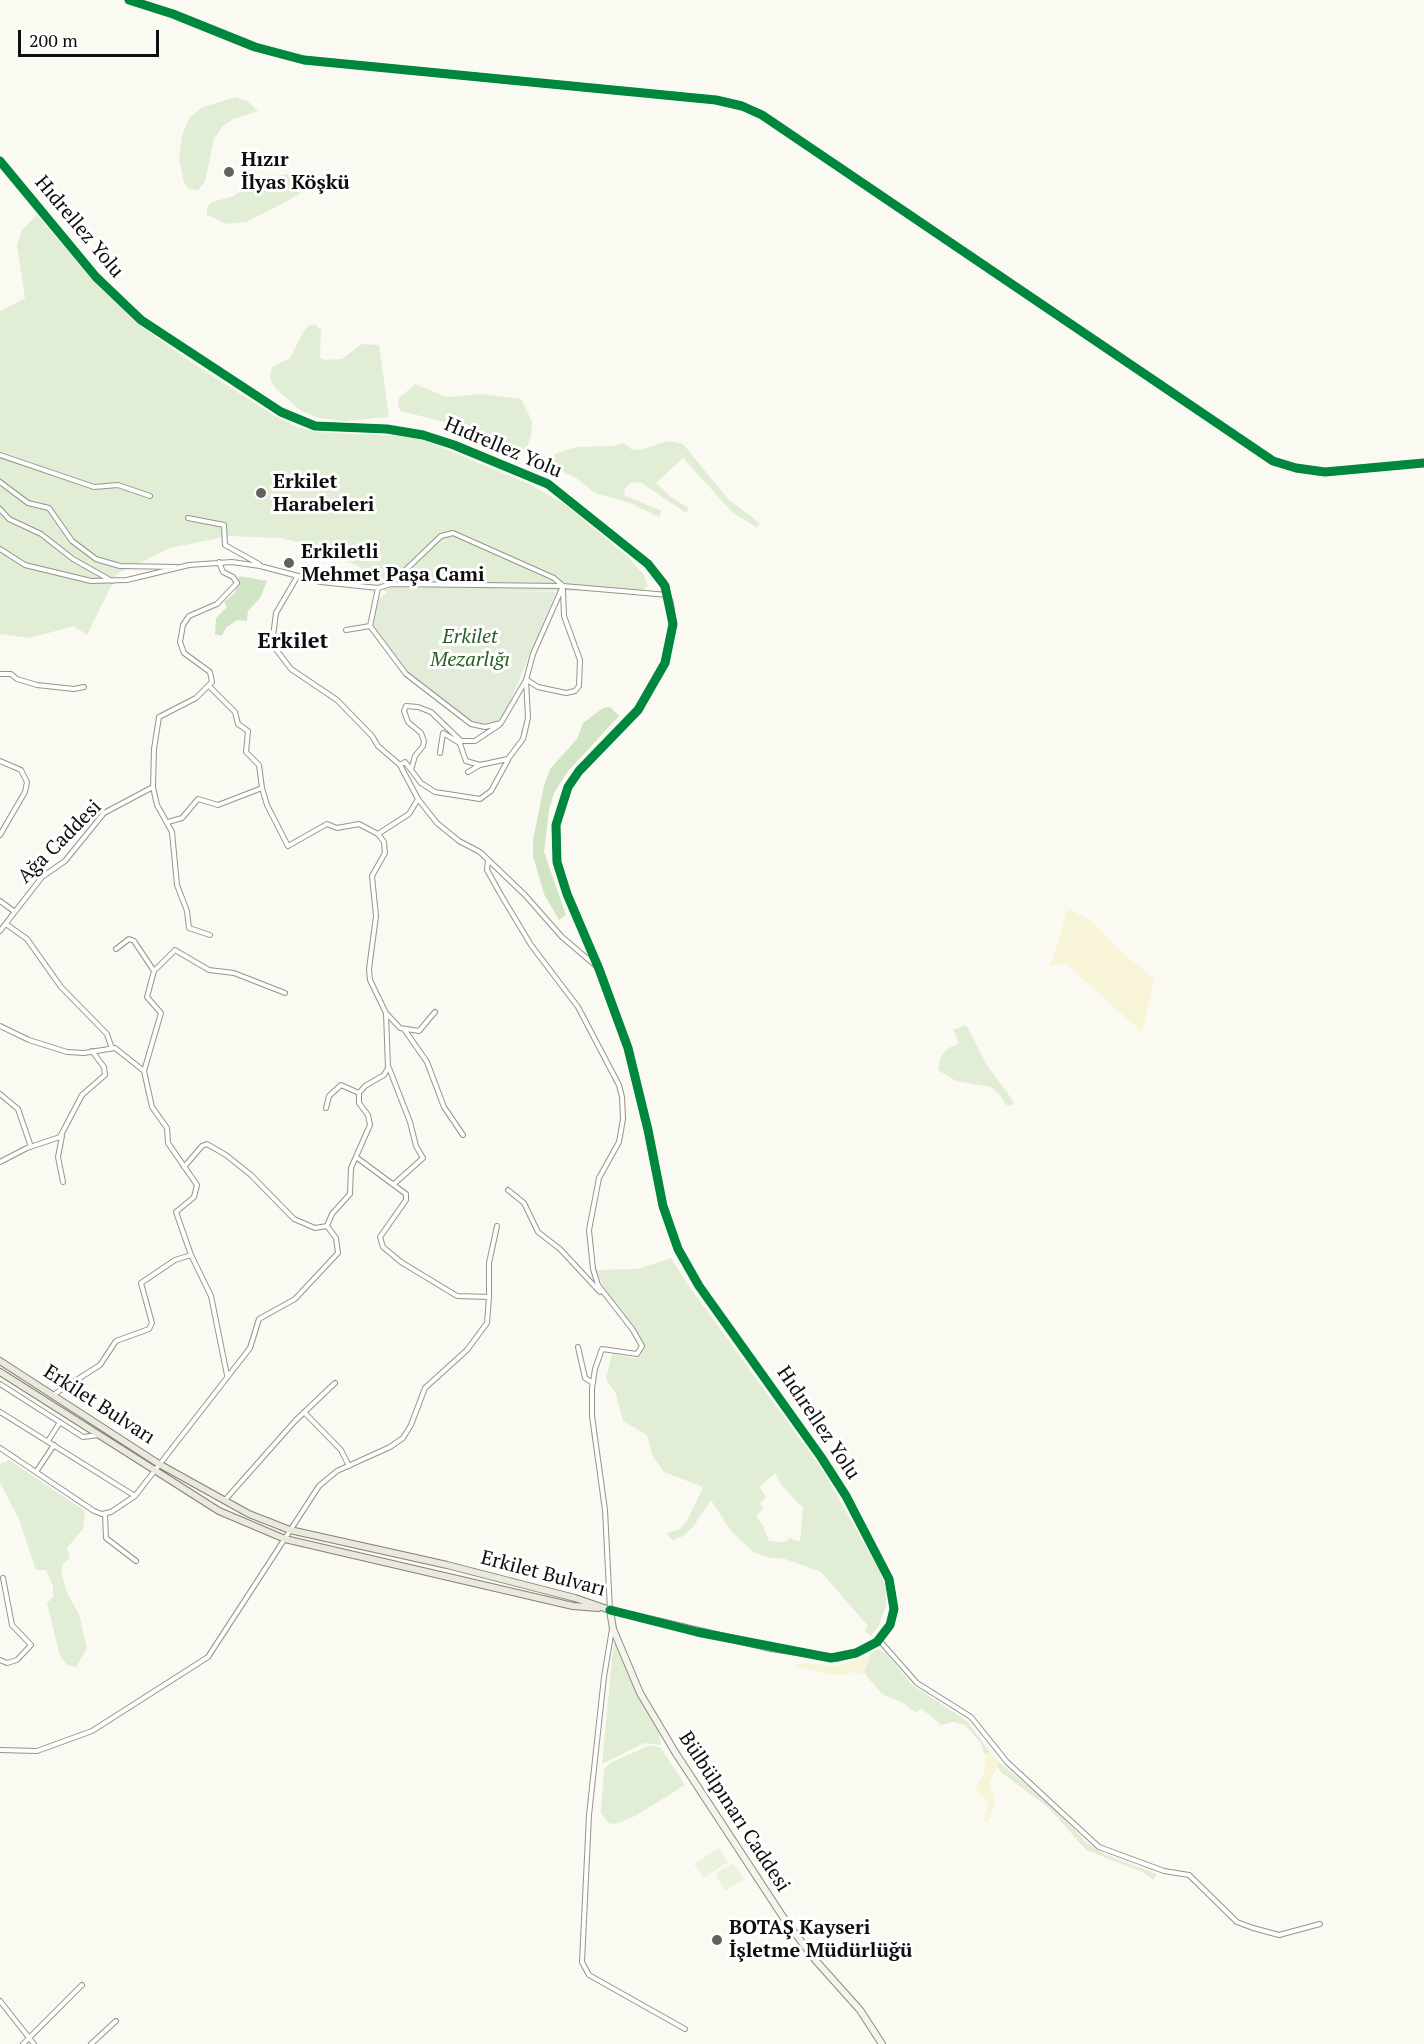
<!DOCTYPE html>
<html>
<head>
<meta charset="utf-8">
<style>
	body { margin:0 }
	#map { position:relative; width:1424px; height:2044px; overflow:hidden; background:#fafaf3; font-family:"PT Serif",serif }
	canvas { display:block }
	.scale { position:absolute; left:18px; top:30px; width:141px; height:27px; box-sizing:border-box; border:3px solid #0e0e0e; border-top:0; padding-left:8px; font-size:18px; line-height:21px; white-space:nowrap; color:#0e0e0e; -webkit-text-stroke:4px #fff; paint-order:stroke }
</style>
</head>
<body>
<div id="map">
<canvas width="1424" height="2044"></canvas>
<div class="scale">200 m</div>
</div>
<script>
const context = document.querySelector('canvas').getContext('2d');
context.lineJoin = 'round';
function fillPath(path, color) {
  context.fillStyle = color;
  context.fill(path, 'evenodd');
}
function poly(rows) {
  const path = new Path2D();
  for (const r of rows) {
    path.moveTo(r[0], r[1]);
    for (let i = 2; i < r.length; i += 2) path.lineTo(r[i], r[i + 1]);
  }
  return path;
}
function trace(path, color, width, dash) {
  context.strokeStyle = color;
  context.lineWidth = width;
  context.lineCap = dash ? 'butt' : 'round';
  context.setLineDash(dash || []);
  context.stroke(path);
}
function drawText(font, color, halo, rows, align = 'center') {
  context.font = font + ' "PT Serif",serif';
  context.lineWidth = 6;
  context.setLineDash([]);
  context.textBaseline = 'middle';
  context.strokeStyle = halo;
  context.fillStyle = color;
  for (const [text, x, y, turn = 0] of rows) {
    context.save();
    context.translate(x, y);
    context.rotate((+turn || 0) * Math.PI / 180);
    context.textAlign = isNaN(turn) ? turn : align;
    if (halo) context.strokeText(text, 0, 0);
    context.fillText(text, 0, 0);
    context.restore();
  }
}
fillPath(poly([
	[235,97,247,101,258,111,233,119,222,127,214,139,205,182,198,190,189,189,184,183,179,159,182,136,189,118,201,108],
	[314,171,308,185,298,195,247,222,227,224,207,215,207,207,212,202,234,196,248,186,282,175],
	[37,215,96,284,142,327,191,362,273,415,297,427,316,432,402,436,424,440,531,485,567,506,629,558,644,575,648,586,644,590,387,593,358,566,318,547,280,538,229,536,170,548,117,574,87,635,74,626,30,638,0,634,0,311,25,298,17,245,22,230],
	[310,325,316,325,321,330,320,358,324,360,342,359,362,344,379,345,389,417,344,421,319,418,301,411,275,388,270,378,272,367,290,358,305,329],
	[415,384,447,397,480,394,521,399,532,421,531,436,526,450,520,457,443,422,401,411,398,405,399,398],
	[668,441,683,444,729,500,760,523,757,528,733,513,683,458,656,483,672,498,689,508,686,513,640,482,630,483,625,489,624,495,662,511,659,517,630,503,595,493,576,478,554,468,551,462,555,454,576,447,612,446,624,443,631,449,640,450],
	[966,1025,987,1065,1014,1102,1011,1106,1006,1105,1000,1095,991,1087,956,1081,938,1070,940,1058,947,1049,959,1043,953,1030],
	[671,1258,689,1286,824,1472,880,1572,886,1588,886,1606,879,1625,871,1636,865,1631,868,1626,821,1572,785,1559,765,1557,752,1551,731,1531,711,1500,693,1527,683,1536,673,1541,666,1533,678,1530,686,1523,703,1487,664,1472,652,1455,647,1435,623,1421,616,1394,606,1379,612,1354,635,1358,641,1354,642,1344,607,1294,596,1270,638,1269],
	[775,1473,781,1485,803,1508,800,1542,790,1538,784,1542,769,1541,763,1526,756,1516,764,1508,760,1504,766,1497,760,1487],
	[9,1460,85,1511,83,1529,67,1548,70,1558,63,1564,61,1571,67,1593,79,1614,87,1648,76,1667,67,1665,60,1656,47,1603,53,1597,53,1586,46,1570,36,1570,19,1519,0,1483,0,1464],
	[616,1638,657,1725,661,1745,644,1743,602,1764,613,1650],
	[877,1649,886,1653,911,1684,967,1721,990,1752,985,1755,980,1742,965,1725,953,1722,941,1725,921,1708,916,1713,903,1703,882,1694,864,1673,870,1655],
	[650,1745,661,1748,685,1785,635,1816,616,1824,608,1823,601,1813,604,1769,610,1763],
	[999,1762,1050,1804,1087,1843,1104,1854,1157,1874,1153,1880,1142,1872,1086,1850,1049,1808,1002,1773,997,1766]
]), '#e1eed5');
fillPath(poly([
	[239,576,267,581,260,598,248,611,247,621,237,620,227,627,221,636,215,634,216,618,227,607,224,602,235,593],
	[610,707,619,716,568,771,554,793,549,810,544,852,566,915,559,920,544,894,533,856,533,840,544,786,550,769,577,739,583,723,603,708]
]), '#d1e5c4');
fillPath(poly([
	[1068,909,1089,919,1119,950,1154,979,1142,1032,1065,963,1050,966],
	[870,1655,864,1675,855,1672,845,1675,825,1674,794,1665,806,1663,838,1666],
	[990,1752,999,1762,990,1782,995,1804,988,1822,984,1821,989,1801,975,1791,986,1767,985,1755]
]), '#f7f4d8');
fillPath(poly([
	[407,591,556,592,504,716,493,727,476,727,409,677,373,629,371,624,379,598,387,593]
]), '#e3ebd9');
fillPath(poly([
	[719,1848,728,1862,703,1878,694,1864],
	[733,1863,744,1879,725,1891,715,1874]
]), '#ebf3de');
const street = poly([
	[0,455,94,487,118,485,150,496],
	[0,482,28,503,49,508,72,541,96,559,120,566,176,567],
	[0,509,9,519,41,534,73,559,112,581],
	[188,518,224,525,225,545,259,564],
	[0,549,25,565,91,581,127,580,189,565,232,562,260,566,321,582,378,588,391,584,441,536,453,533,554,578,563,586,668,595],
	[297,577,276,613,272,644,291,669,337,700,372,736,378,746,400,765,418,799,437,823,459,841,480,852,525,895,562,937,596,966],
	[391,584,563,586],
	[378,588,370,626,406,674,471,724,485,727,501,723,526,680],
	[346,630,370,626],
	[0,674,11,674,17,679,37,685,74,689,84,687],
	[527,680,538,687,566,693,575,691,579,686,580,660,564,616,563,590],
	[210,687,235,712,238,724,248,731,246,752,259,765,262,788],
	[499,725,475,741,459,741,466,761,480,765,508,759,523,739,528,718,526,680,533,654,563,586],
	[440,753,443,733,458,742],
	[0,761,21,770,27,782,25,792,0,835],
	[400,765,405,762,421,783,435,792,480,799,491,791,508,760],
	[411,770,415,756,423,746,424,741,421,733,408,722,404,711,406,706,418,707,431,712,460,740],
	[468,772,480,765],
	[168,822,182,818,198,799,218,805,262,788,267,805,288,846,327,824,337,828,359,824,378,834,409,814,418,799],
	[488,860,487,870,501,895,531,945,578,1007,619,1085,622,1097,623,1119,619,1142,599,1178,589,1230,593,1269,598,1285,633,1330,642,1346,637,1354,602,1349,595,1369,592,1388,592,1416,605,1510,610,1610],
	[0,901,15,912],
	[6,924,27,939,61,987,107,1034,111,1046],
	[0,931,42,877,65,861,104,813,153,787],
	[210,935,189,928,187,911,177,885,172,832,157,805,153,787,154,749,159,717,196,698,212,682,210,672,184,653,180,642,183,625,189,616,217,604,237,583,233,577,223,572,219,562],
	[116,949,129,939,134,941,154,971,147,997,161,1013,144,1071,152,1107,167,1128,168,1143,197,1185,194,1197,176,1212,191,1255,211,1296,227,1375],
	[154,971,175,950,209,970,234,973,285,993],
	[387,1014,400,1028,419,1031,435,1012],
	[0,1026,29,1040,67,1052,84,1053,115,1048,144,1071],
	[404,1029,427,1062,444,1107,463,1135],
	[389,1068,410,1122,416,1146,423,1158,394,1184],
	[0,1094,18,1109,31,1147],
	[326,1108,329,1096,341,1085,359,1093],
	[62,1136,58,1157,63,1182],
	[0,1162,27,1148,60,1137,82,1095,105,1075,104,1067,92,1051],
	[184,1167,202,1146,207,1144,226,1155,251,1175,294,1219,315,1228,327,1226],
	[508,1190,524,1203,538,1232,560,1249,600,1292],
	[327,1226,332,1214,350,1194,351,1168,370,1125,368,1115,359,1103,359,1093,365,1086,384,1075,388,1068,386,1013,370,980,369,969,376,916,372,876,385,853,384,842,378,834],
	[489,1297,489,1263,497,1226],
	[578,1347,585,1378,593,1383],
	[0,1384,83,1437,99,1435],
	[53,1395,100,1365,116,1341,149,1329,152,1323,141,1283,175,1260,191,1255],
	[0,1412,135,1496],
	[304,1412,341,1450,349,1466],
	[48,1441,60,1422],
	[0,1448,94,1511,102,1514,111,1512,135,1496,250,1348,259,1319,295,1299,338,1253,336,1238,327,1226],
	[36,1472,54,1445],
	[225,1500,295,1421,335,1383],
	[105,1514,106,1538,136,1561],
	[612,1629,604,1677,589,1815,582,1962,589,1975,685,2029],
	[879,1640,917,1683,971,1717,1007,1762,1099,1847,1164,1871,1189,1875,1237,1922,1253,1928,1279,1935,1320,1924],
	[0,1660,7,1663,17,1660,31,1645,12,1625,3,1578],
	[0,1750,37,1751,92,1731,208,1657,319,1486,337,1471,390,1447,403,1438,411,1425,425,1388,467,1350,487,1323,489,1297,457,1296,401,1262,383,1247,380,1237,406,1200,406,1194,356,1157],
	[0,2001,34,2044],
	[23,2044,82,1985],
	[91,2044,116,2021]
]);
const secondary = poly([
	[129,0,173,14,255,47,304,60,716,100,742,106,762,115,1273,461,1296,468,1325,472,1424,463],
	[0,161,96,277,141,320,281,412,315,426,387,429,423,435,454,445,548,484,648,564,663,582,670,604,673,624,665,663,638,710,579,771,568,787,556,825,557,862,567,894,599,969,628,1048,648,1130,663,1206,678,1249,699,1286,821,1457,846,1496,889,1579,894,1609,890,1625,877,1642,856,1653,836,1658,771,1648,610,1610,613,1629,640,1693,675,1752,787,1923,817,1962,860,2010,882,2044]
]);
const primary = poly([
	[0,1361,159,1464,249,1514,290,1530,447,1565,575,1598,610,1610],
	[0,1372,219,1511,285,1539,573,1606,598,1608]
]);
trace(street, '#949491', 6);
trace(secondary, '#8b8b88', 8);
trace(primary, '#82827e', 8);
trace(street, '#fefefd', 4);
trace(secondary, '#f4f4ea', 6);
trace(primary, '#eae9db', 6);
trace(poly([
	[129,0,173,14,255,47,304,60,716,100,742,106,762,115,1273,461,1296,468,1325,472,1424,463],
	[0,161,96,277,141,320,281,412,315,426,387,429,423,435,454,445,548,484,648,564,665,586,673,624,665,663,638,710,579,771,568,787,556,825,557,862,567,894,599,969,628,1048,648,1130,663,1206,678,1249,699,1286,821,1457,846,1496,889,1579,894,1609,890,1625,877,1642,856,1653,831,1658,697,1632,610,1610]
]), '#00873e', 9);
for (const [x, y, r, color] of [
	[229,172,6,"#61615e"],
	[261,493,6,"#61615e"],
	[289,563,6,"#61615e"],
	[717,1940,6,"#61615e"]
]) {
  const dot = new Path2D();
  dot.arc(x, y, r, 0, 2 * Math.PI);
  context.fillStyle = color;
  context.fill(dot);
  trace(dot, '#fff', 2);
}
drawText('bold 20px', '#0e0e0e', '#fff', [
	["Hızır",241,160],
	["İlyas Köşkü",241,183],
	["Erkilet",273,482],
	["Harabeleri",273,505],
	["Erkiletli",301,552],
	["Mehmet Paşa Cami",301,575],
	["BOTAŞ Kayseri",729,1928],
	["İşletme Müdürlüğü",729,1951]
], 'left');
drawText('20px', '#0e0e0e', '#fff', [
	["Hıdrellez Yolu",79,227,50],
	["Hıdrellez Yolu",503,448,23],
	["Ağa Caddesi",60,842,-45],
	["Erkilet Bulvarı",99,1405,33],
	["Hıdırellez Yolu",818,1423,56],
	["Erkilet Bulvarı",543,1574,15],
	["Bülbülpınarı Caddesi",734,1812,57]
]);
drawText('italic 20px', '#295f24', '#fff', [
	["Erkilet",470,637],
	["Mezarlığı",470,660]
]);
drawText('bold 22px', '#0e0e0e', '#fff', [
	["Erkilet",293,642]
]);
</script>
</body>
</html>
